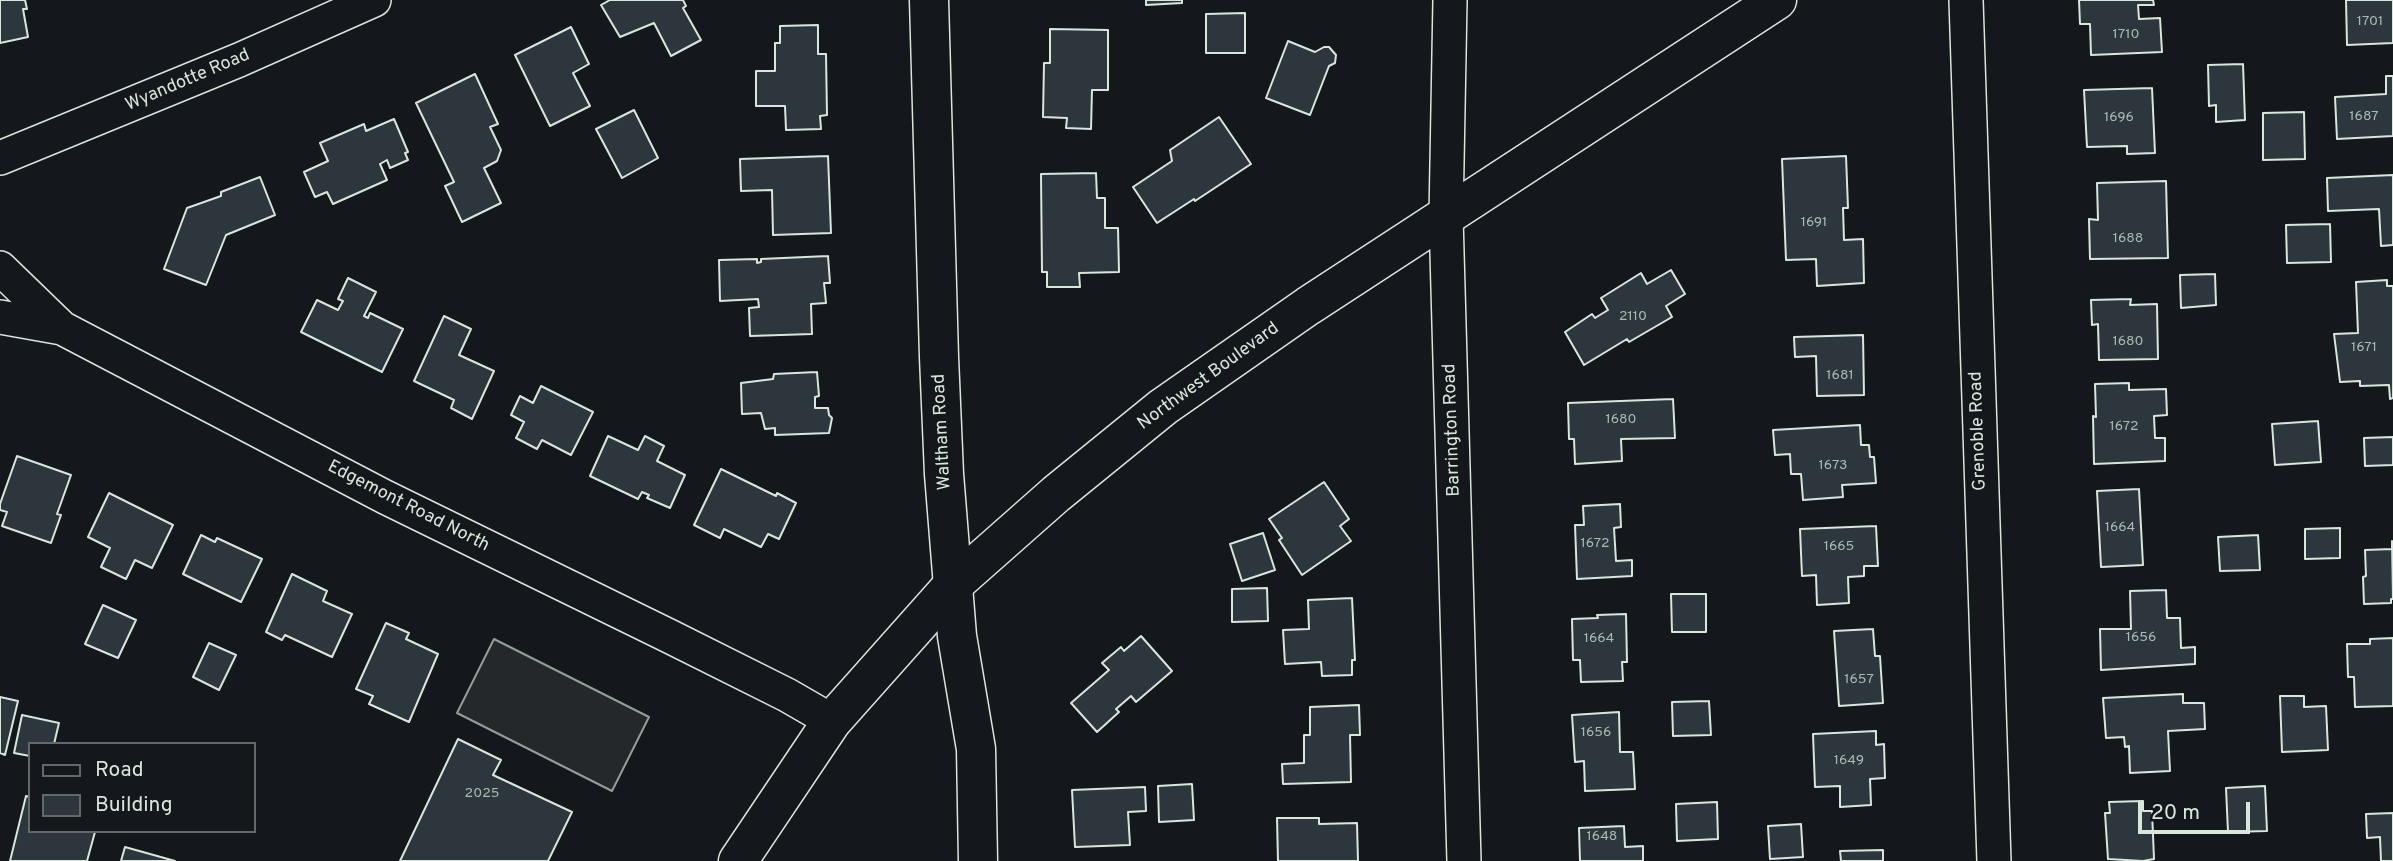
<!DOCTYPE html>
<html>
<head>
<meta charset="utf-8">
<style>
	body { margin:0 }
	#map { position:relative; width:2393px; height:861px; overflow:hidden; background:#14181c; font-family:Overpass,sans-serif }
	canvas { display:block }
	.legend { position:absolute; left:28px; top:742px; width:228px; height:91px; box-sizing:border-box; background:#14181c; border:2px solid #626a69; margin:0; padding:9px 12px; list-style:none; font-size:21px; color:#d8e6dc }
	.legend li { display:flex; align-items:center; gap:14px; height:35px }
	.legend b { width:35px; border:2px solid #626a69 }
	.scale { position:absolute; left:2138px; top:802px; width:112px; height:32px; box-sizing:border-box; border:4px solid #d8e6dc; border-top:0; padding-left:9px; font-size:21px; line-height:24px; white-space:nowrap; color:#d8e6dc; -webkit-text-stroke:5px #14181c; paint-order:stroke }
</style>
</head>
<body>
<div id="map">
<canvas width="2393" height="861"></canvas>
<ul class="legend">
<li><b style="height:9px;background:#14181c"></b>Road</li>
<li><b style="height:19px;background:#2c363c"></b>Building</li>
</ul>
<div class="scale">20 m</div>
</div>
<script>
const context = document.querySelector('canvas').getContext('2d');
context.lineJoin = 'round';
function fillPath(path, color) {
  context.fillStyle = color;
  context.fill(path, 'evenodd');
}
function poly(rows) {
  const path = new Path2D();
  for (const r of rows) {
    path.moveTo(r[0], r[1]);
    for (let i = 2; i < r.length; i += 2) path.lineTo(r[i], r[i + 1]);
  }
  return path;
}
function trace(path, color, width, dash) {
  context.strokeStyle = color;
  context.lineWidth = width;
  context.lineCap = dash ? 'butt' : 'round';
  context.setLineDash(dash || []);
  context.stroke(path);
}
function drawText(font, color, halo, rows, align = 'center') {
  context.font = font + ' Overpass,sans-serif';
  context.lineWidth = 5;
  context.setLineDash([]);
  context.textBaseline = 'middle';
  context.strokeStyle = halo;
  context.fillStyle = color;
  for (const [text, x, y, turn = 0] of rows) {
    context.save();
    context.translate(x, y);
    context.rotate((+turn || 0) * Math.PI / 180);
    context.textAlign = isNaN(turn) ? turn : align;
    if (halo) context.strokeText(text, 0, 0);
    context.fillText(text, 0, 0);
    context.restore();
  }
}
const parking = poly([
	[494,639,649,717,612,791,457,713,494,639]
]);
fillPath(parking, '#24282b');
trace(parking, '#939e99', 2);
const building = poly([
	[0,0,25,0,27,9,23,9,28,37,0,43,0,0],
	[610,0,683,0,686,6,683,8,701,40,671,56,654,23,620,37,601,5,610,0],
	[1146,0,1182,0,1182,3,1146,5,1146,0],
	[2079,0,2153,0,2154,5,2138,5,2139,19,2160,18,2162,52,2091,55,2090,24,2080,24,2079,0],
	[2346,0,2393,0,2393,43,2347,45,2346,0],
	[1245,13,1245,53,1206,53,1206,14,1245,13],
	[818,25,818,54,826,54,827,115,820,116,821,129,786,130,785,106,756,106,756,71,775,71,775,43,780,43,780,26,818,25],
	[571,27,589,64,573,73,590,106,550,126,515,55,571,27],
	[1050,29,1108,30,1108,90,1092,90,1091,129,1066,128,1067,118,1043,117,1044,63,1050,63,1050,29],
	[1288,41,1315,52,1324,47,1329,47,1336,55,1335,63,1329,66,1310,115,1266,98,1288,41],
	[2243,64,2245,120,2216,122,2216,105,2209,106,2208,65,2243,64],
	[475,74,498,124,490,127,501,150,497,161,484,168,501,203,462,222,445,186,454,182,416,103,475,74],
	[2386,76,2393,76,2393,136,2337,139,2335,97,2386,94,2386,76],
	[2152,88,2155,153,2127,154,2127,146,2087,147,2084,90,2152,88],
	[634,110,658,158,622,178,596,129,634,110],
	[2304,112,2305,159,2263,160,2263,113,2304,112],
	[1219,117,1251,164,1195,201,1194,199,1157,223,1133,187,1172,161,1170,150,1219,117],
	[394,119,408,152,405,153,408,160,390,168,387,160,380,164,387,180,333,204,327,192,315,197,304,172,328,161,320,143,364,124,366,131,394,119],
	[828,156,831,233,773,235,772,190,741,191,740,159,828,156],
	[1846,156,1848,208,1843,208,1844,240,1863,239,1864,283,1817,286,1816,259,1786,260,1782,159,1846,156],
	[1096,173,1097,198,1105,198,1105,228,1118,228,1119,272,1079,273,1080,287,1047,287,1047,272,1042,272,1041,174,1096,173],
	[2393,175,2393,245,2381,246,2379,209,2328,211,2327,178,2393,175],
	[260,177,275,215,226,235,206,285,164,269,187,208,221,196,221,192,260,177],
	[2166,181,2168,258,2090,259,2089,219,2098,220,2097,183,2166,181],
	[2330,224,2331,262,2287,263,2286,225,2330,224],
	[828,256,830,283,824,283,826,303,811,304,812,334,750,336,749,308,759,307,758,299,720,301,719,260,757,259,757,263,761,262,761,259,828,256],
	[1671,270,1685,294,1666,306,1672,317,1629,342,1627,339,1584,365,1565,332,1592,314,1595,318,1608,310,1601,298,1641,273,1647,284,1671,270],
	[2215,274,2216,305,2181,308,2180,275,2215,274],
	[348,278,376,292,364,316,368,318,370,313,403,329,382,372,301,332,317,300,338,310,343,301,338,299,348,278],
	[2387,280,2387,286,2393,286,2393,398,2390,399,2389,385,2360,386,2360,381,2340,382,2334,334,2358,333,2356,282,2387,280],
	[2131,299,2130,305,2157,304,2158,359,2099,360,2098,324,2092,325,2091,300,2131,299],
	[444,316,471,329,459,355,494,371,472,419,451,408,454,400,414,381,444,316],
	[1863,335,1864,395,1817,396,1816,356,1795,357,1794,337,1863,335],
	[817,372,819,396,815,397,815,408,828,408,829,415,832,418,829,433,775,435,775,428,765,429,761,413,742,414,741,383,773,379,774,374,817,372],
	[2129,383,2129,390,2166,389,2167,415,2154,416,2155,438,2165,438,2165,461,2094,464,2093,416,2096,417,2095,384,2129,383],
	[541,386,593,412,571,455,542,440,537,449,516,438,524,422,511,415,520,396,533,403,541,386],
	[1673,399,1675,438,1621,439,1622,461,1575,464,1574,439,1569,439,1568,403,1673,399],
	[2318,421,2321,462,2275,465,2272,424,2318,421],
	[1860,425,1861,445,1869,445,1870,457,1874,457,1876,483,1842,485,1843,497,1803,500,1801,474,1791,474,1790,454,1775,455,1773,430,1860,425],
	[608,436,638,450,645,436,664,446,657,461,685,475,670,508,647,498,649,495,642,492,638,499,590,476,608,436],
	[2393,437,2393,465,2365,466,2364,438,2393,437],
	[17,456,71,475,57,514,61,515,51,543,2,526,7,512,0,510,0,504,17,456],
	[721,469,776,496,777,493,796,503,779,539,768,534,761,547,724,529,720,538,694,525,721,469],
	[1324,482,1349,519,1340,526,1351,541,1302,575,1279,540,1282,538,1269,519,1324,482],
	[2139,489,2143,565,2101,567,2097,491,2139,489],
	[109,493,173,525,152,568,135,560,126,579,101,567,110,548,88,537,109,493],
	[1620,504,1621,527,1614,528,1616,561,1632,560,1632,576,1577,579,1575,525,1584,525,1583,506,1620,504],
	[1876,526,1878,566,1864,566,1864,576,1848,577,1849,603,1817,605,1816,575,1802,576,1800,529,1876,526],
	[2340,528,2340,558,2305,559,2305,529,2340,528],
	[1263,533,1275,570,1242,581,1230,544,1263,533],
	[201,535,215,542,217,538,262,559,241,602,183,574,201,535],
	[2258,535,2260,570,2220,571,2218,537,2258,535],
	[2392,541,2393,599,2391,599,2391,603,2364,604,2363,577,2366,576,2365,550,2392,549,2392,541],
	[292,574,327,591,323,601,352,614,332,657,285,635,282,640,266,632,292,574],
	[1267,588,1268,621,1232,622,1232,589,1267,588],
	[2166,590,2167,618,2180,618,2181,648,2195,647,2195,664,2101,670,2100,629,2131,629,2130,591,2166,590],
	[1671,594,1706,594,1706,632,1672,632,1671,594],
	[1352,598,1355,660,1352,660,1352,675,1322,676,1321,662,1285,664,1283,630,1309,629,1308,600,1352,598],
	[103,605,136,620,118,658,85,644,103,605],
	[1626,614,1627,662,1622,662,1623,681,1581,682,1580,660,1573,660,1572,619,1598,618,1597,615,1626,614],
	[386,623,409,633,406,639,438,654,409,722,369,704,373,696,356,689,386,623],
	[1873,629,1875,656,1880,656,1883,703,1839,706,1834,631,1873,629],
	[1141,636,1172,671,1136,702,1131,696,1116,709,1119,712,1097,732,1071,703,1109,670,1102,663,1121,647,1124,651,1141,636],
	[2393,638,2393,706,2355,707,2354,677,2348,677,2347,644,2370,644,2370,639,2393,638],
	[209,643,236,655,219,690,193,677,209,643],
	[2183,694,2183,703,2204,703,2205,729,2168,731,2170,771,2130,773,2129,746,2125,747,2124,737,2106,738,2103,698,2183,694],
	[2280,696,2304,696,2304,707,2326,706,2328,750,2282,752,2280,696],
	[0,697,18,701,5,755,0,753,0,697],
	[1709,701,1711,735,1673,736,1672,702,1709,701],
	[1359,705,1360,735,1350,735,1351,782,1283,784,1282,764,1304,763,1304,735,1310,735,1310,707,1359,705],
	[1619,712,1620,752,1633,752,1635,789,1585,791,1584,761,1575,762,1572,715,1619,712],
	[22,715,59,723,54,744,30,744,30,756,14,753,22,715],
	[1876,731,1876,745,1884,744,1885,778,1870,779,1871,805,1840,807,1840,786,1815,787,1813,734,1876,731],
	[458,739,501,760,493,775,572,812,548,861,400,861,458,739],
	[1192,784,1194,820,1159,822,1158,786,1192,784],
	[2265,786,2267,831,2228,832,2226,788,2265,786],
	[1145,787,1146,811,1128,812,1130,845,1075,847,1072,790,1145,787],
	[26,796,30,797,30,831,95,832,87,861,10,861,26,796],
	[2143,801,2143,811,2152,811,2154,859,2143,861,2108,859,2105,813,2110,813,2109,802,2143,801],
	[1717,802,1718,839,1677,841,1676,804,1717,802],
	[2393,813,2393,861,2381,861,2380,837,2367,838,2366,814,2393,813],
	[1277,818,1319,818,1319,824,1357,823,1358,861,1278,861,1277,818],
	[1801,824,1803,857,1770,859,1768,826,1801,824],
	[1624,826,1625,847,1643,846,1643,861,1580,861,1579,828,1624,826],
	[125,847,175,861,121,861,125,847],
	[1883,850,1883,861,1841,861,1840,851,1883,850]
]);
fillPath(building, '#2c363c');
trace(building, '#d8e6dc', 2);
const minor = poly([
	[1450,0,1446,217,1464,861],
	[1966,0,1994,861],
	[0,158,239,60,374,0],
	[0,268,62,328,385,497,669,636,787,695,832,721],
	[0,317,62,328]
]);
const tertiary = poly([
	[929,0,939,357,944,474,957,636,976,749,978,861]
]);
const secondary = poly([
	[738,861,832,721,953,585,1056,494,1163,407,1308,306,1777,0]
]);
trace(minor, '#d8e6dc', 36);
trace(tertiary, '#d8e6dc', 41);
trace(secondary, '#d8e6dc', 41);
trace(minor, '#14181c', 33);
trace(tertiary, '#14181c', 38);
trace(secondary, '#14181c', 38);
drawText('14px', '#adbab4', null, [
	["1701",2370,22],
	["1710",2126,35],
	["1687",2364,117],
	["1696",2119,118],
	["1691",1814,223],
	["1688",2128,239],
	["2110",1633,317],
	["1680",2128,342],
	["1671",2364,348],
	["1681",1840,376],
	["1680",1621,420],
	["1672",2124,427],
	["1673",1833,466],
	["1664",2120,528],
	["1672",1595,544],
	["1665",1839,547],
	["1656",2141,638],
	["1664",1599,639],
	["1657",1859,680],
	["1656",1596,733],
	["1649",1849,761],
	["2025",482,794],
	["1648",1602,837]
]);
drawText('18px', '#d8e6dc', '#14181c', [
	["Wyandotte Road",188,81,-23],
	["Northwest Boulevard",1209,377,-36],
	["Barrington Road",1453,430,-92],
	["Grenoble Road",1979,431,-92],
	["Waltham Road",943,432,-93],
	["Edgemont Road North",408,507,27]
]);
</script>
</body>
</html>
